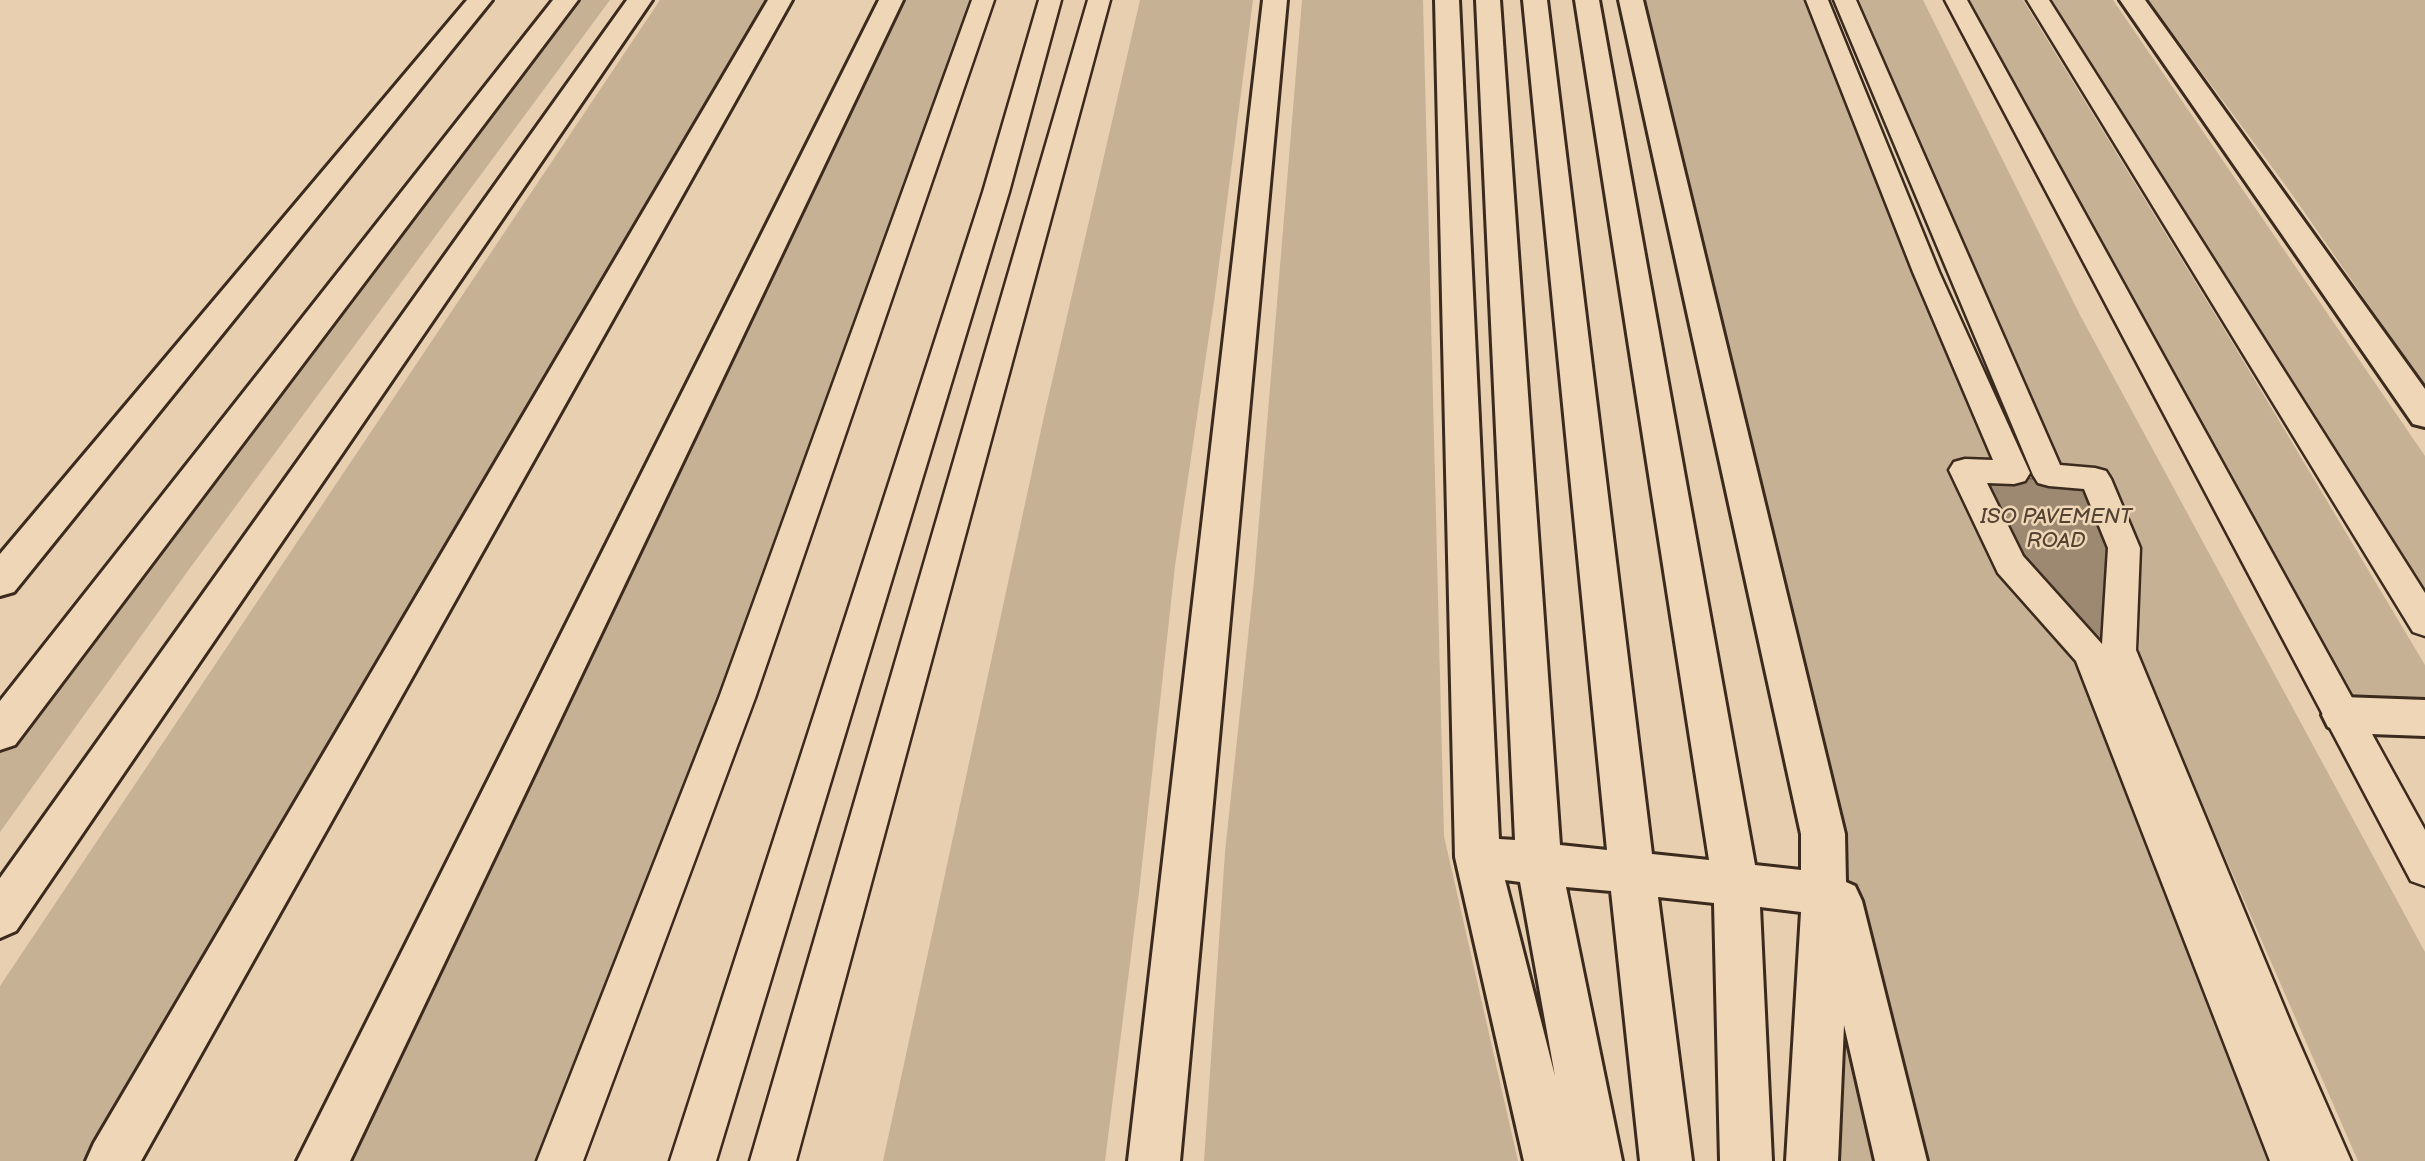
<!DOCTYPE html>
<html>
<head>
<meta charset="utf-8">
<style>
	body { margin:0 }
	canvas { display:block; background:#e7cfb0 }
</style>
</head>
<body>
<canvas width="2425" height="1161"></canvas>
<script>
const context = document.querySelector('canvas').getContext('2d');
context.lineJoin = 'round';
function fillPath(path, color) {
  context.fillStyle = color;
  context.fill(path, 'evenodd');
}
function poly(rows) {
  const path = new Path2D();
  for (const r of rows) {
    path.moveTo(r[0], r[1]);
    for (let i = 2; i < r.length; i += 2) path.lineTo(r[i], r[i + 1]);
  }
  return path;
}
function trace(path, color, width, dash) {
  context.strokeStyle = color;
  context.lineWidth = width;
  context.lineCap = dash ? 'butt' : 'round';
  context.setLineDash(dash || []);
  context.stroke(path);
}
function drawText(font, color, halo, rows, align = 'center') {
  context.font = font + ' "Balsamiq Sans",sans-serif';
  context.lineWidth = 5;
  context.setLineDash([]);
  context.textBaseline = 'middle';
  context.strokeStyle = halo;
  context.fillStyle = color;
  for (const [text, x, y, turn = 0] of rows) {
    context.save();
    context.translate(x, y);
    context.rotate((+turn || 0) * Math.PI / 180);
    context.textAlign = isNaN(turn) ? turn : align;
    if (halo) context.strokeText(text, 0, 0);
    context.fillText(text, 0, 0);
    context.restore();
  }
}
fillPath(poly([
	[570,0,610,0,190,568,0,832,0,751,101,614],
	[660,0,774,0,98,1161,0,1161,0,986],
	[895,0,976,0,895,238,542,1161,332,1161],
	[1140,0,1253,0,1215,295,1175,566,1139,892,1105,1161,883,1161,1044,416],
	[1302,0,1423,0,1444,836,1518,1161,1204,1161,1225,852,1254,581],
	[1639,0,1810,0,2086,652,2295,1161,1909,1161],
	[1852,0,1923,0,2080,315,2425,952,2425,1161,2358,1161,2139,660,2140,560,2103,473,2059,468],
	[1966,0,2023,0,2235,347,2425,665,2425,701,2364,700,2339,695,2182,385],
	[2044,0,2113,0,2425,456,2425,598],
	[2148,0,2425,0,2425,386,2289,190],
	[1847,1007,1895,1161,1823,1161,1831,1011]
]), '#c7b195');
const water = poly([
	[1972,476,2091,481,2117,547,2115,649,2092,646,2011,556,1972,476]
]);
fillPath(water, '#9d8972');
trace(water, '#766350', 2);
const service = poly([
	[972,0,994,0,755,698,583,1161,537,1161,719,698,972,0],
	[1039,0,1061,0,1009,192,716,1161,670,1161,983,192,1039,0],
	[1088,0,1110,0,796,1161,750,1161,1088,0],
	[1806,0,1828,0,1939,272,2030,473,2025,481,2014,484,1987,483,2023,556,2102,644,2108,548,2084,489,2049,486,2038,483,2033,475,1834,0,1856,0,2060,465,2095,468,2106,471,2111,479,2140,548,2136,650,2294,1031,2351,1161,2270,1161,2076,661,1998,573,1949,470,1954,462,1965,459,1993,460,1913,272,1806,0],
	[1945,0,1967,0,2425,830,2425,886,2411,881,1945,0],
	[2027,0,2049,0,2425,593,2425,636,2413,632,2027,0]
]);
const minor = poly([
	[467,0,492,0,14,592,0,596,0,554,467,0],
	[553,0,578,0,15,745,0,750,0,701,553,0],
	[879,0,903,0,350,1161,297,1161,879,0],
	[1263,0,1287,0,1180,1161,1128,1161,1263,0],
	[1435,0,1459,0,1499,839,1515,840,1476,0,1500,0,1560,845,1607,850,1523,0,1547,0,1652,854,1709,860,1575,0,1599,0,1755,865,1801,870,1801,834,1619,0,1643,0,1845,834,1846,882,1855,886,1862,901,1927,1161,1875,1161,1844,1025,1838,1161,1786,1161,1801,912,1760,907,1772,1161,1720,1161,1714,903,1658,897,1692,1161,1640,1161,1611,891,1566,887,1622,1161,1524,1161,1455,857,1435,0],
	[1505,880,1520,882,1555,1076,1505,880],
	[2120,0,2145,0,2425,389,2425,427,2413,424,2120,0],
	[2343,697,2425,700,2425,736,2343,733,2328,727,2322,715,2328,703,2343,697]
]);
const tertiary = poly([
	[627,0,652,0,16,931,0,938,0,878,627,0],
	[768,0,792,0,141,1161,86,1161,94,1143,768,0]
]);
trace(service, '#3b2a1e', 5);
trace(minor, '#3b2a1e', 6);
trace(tertiary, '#3b2a1e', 6);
fillPath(service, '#eed6b6');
fillPath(minor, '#eed6b6');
fillPath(tertiary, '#eed6b6');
drawText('italic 21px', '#544233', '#eed6b6', [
	["ISO PAVEMENT",2056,518],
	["ROAD",2056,542]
]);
</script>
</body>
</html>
